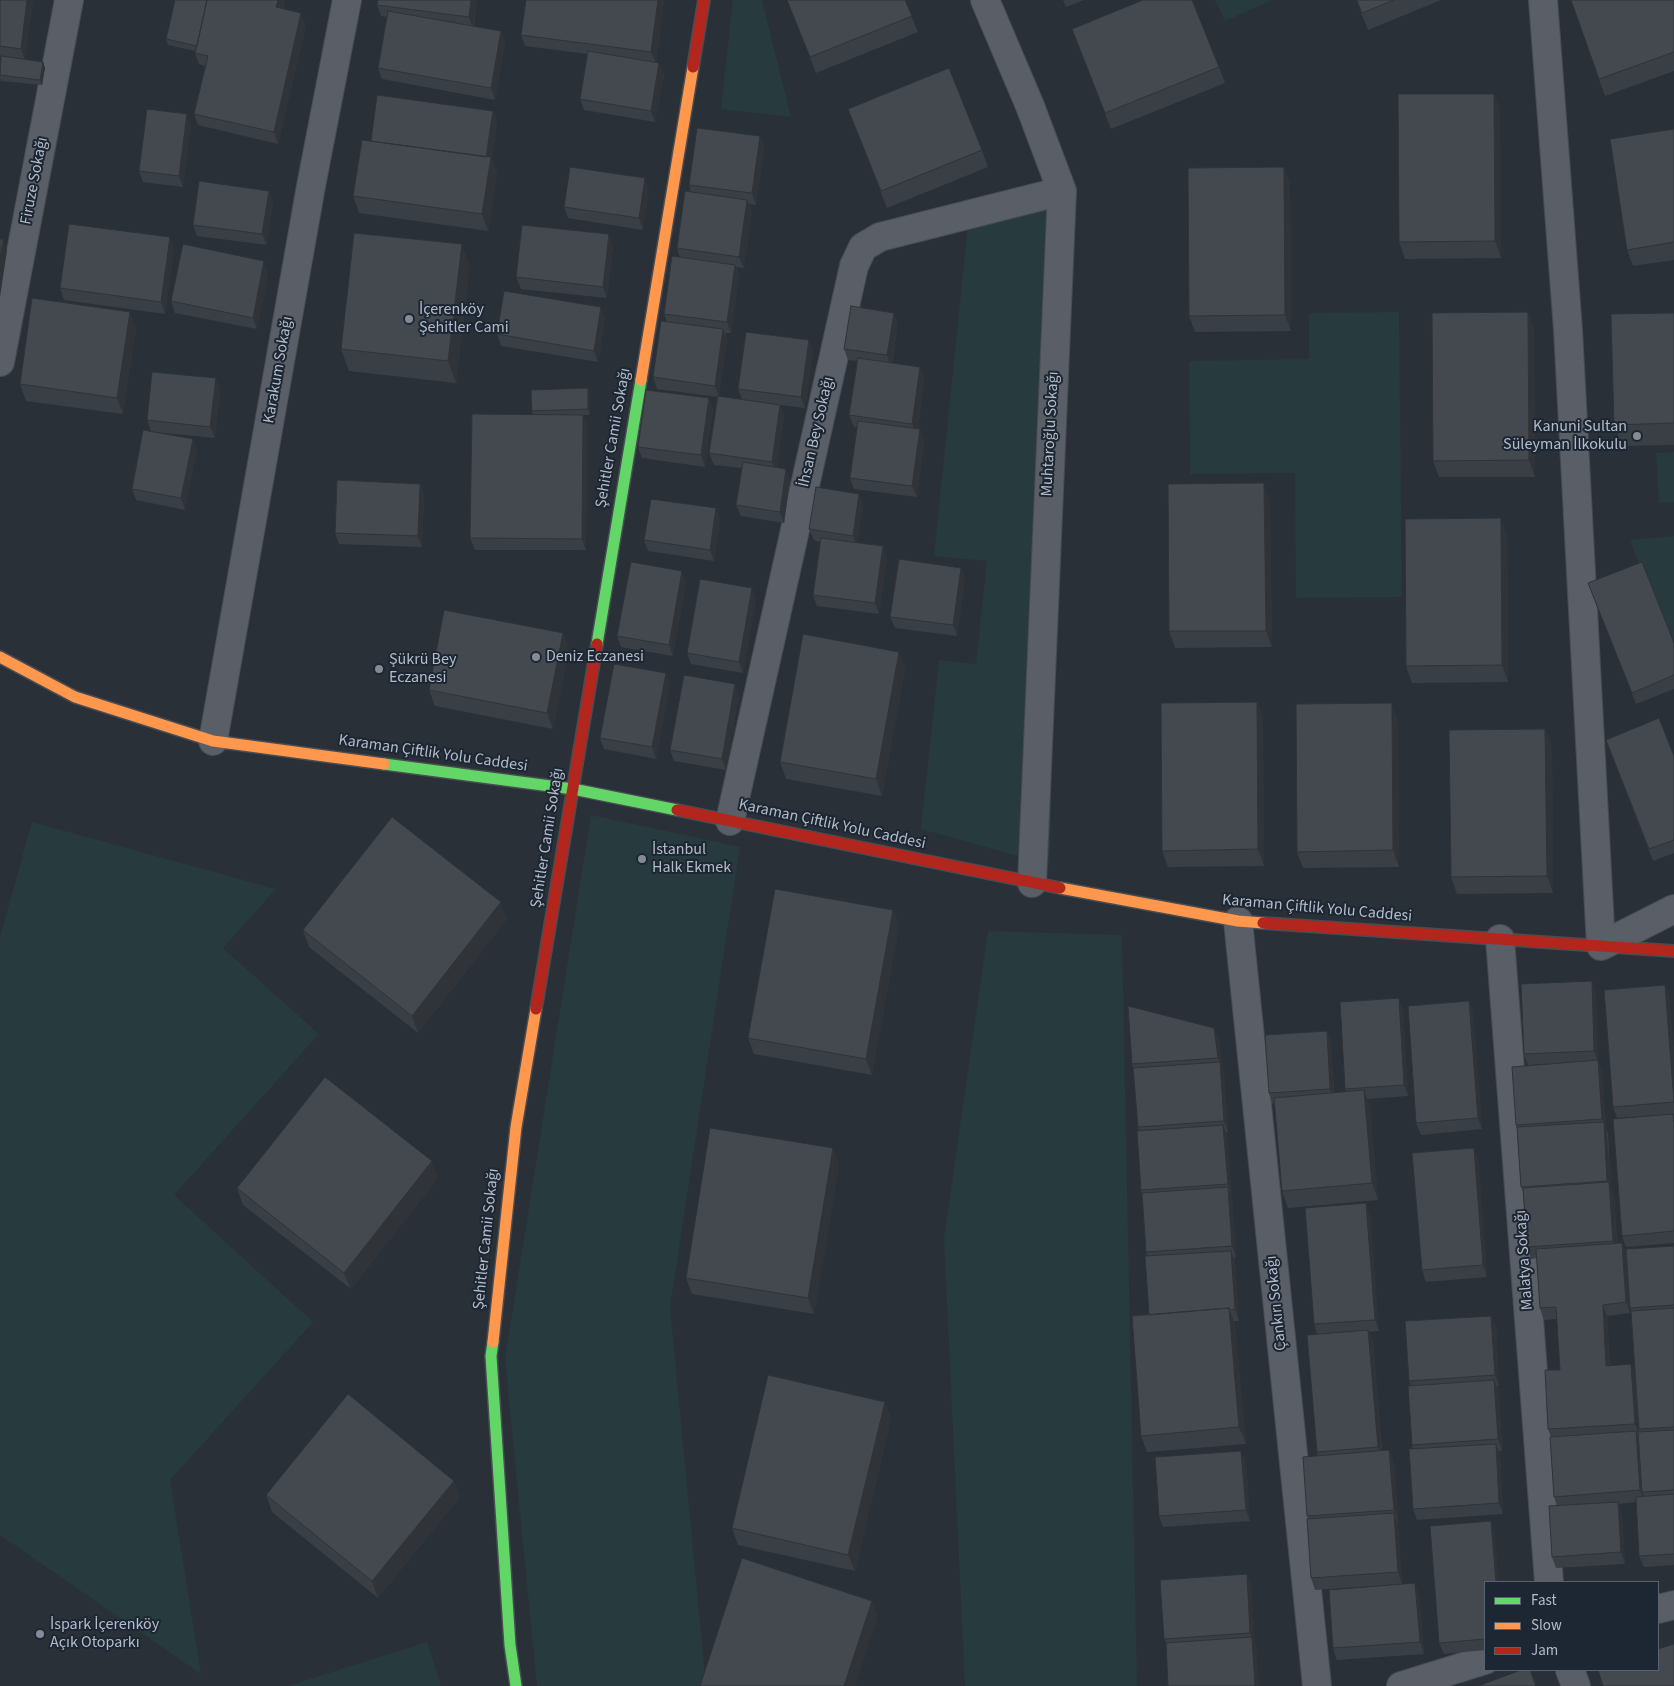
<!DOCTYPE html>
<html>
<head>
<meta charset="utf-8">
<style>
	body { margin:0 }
	#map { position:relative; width:1674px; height:1686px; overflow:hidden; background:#2a3038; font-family:"Source Sans 3",sans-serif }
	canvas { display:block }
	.legend { position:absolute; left:1484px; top:1581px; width:175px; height:90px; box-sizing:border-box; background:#1d2633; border:1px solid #59626f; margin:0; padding:6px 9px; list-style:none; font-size:15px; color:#b4bcc9 }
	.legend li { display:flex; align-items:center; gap:10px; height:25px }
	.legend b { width:25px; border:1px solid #59626f }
</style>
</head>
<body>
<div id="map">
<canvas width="1674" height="1686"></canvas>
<ul class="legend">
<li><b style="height:6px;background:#63d668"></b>Fast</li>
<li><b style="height:6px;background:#ff974d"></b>Slow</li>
<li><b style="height:6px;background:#b3261e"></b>Jam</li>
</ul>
</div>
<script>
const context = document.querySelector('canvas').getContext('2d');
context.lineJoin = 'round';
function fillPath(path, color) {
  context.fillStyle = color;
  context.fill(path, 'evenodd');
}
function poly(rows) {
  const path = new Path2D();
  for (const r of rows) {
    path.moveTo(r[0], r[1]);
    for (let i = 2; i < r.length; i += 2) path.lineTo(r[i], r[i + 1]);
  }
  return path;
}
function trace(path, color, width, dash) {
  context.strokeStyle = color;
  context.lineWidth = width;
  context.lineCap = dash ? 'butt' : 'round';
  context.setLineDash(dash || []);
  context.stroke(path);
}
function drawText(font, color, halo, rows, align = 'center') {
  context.font = font + ' "Source Sans 3",sans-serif';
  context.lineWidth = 4;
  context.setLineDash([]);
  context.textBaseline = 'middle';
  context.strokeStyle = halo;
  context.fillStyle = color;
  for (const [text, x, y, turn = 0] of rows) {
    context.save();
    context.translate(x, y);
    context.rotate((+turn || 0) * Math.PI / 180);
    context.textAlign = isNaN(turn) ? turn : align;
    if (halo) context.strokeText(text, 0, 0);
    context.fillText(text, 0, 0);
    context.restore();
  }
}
fillPath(poly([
	[733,0,762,0,791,117,721,109],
	[1215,0,1273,0,1225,21],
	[1062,191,1050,865,921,829,939,660,976,664,987,561,934,556,968,225],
	[1399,312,1402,597,1296,598,1295,473,1190,474,1189,361,1309,359,1309,313],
	[1674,452,1674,502,1659,503,1656,453],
	[1674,536,1674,654,1630,540],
	[591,815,740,847,670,1307,706,1686,537,1686,505,1359],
	[32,822,276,889,223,948,319,1034,174,1195,313,1322,170,1480,201,1674,0,1535,0,937],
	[988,931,1122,935,1137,1686,965,1686,944,1238],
	[427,1642,441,1686,288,1686]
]), '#273a3e');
const street = poly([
	[985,0,1030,106,1062,191,1032,883],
	[1543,0,1568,330,1601,946,1674,909],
	[0,362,69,0],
	[213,741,311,186,347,0],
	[730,821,854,266,863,247,880,237,1062,191],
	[1238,921,1317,1686],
	[1500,939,1549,1582],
	[1658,1609,1674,1605],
	[1570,1670,1576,1686],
	[1401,1686,1485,1660]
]);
const fast = poly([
	[597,644,641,380],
	[384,764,573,789,677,810],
	[493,1342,491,1356,510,1645,516,1686]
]);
const slow = poly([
	[641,380,693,67],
	[0,657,75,697,213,741,384,764],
	[1060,888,1238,921,1263,923],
	[493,1342,516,1127,536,1009]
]);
const jam = poly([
	[693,67,704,0],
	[677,810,1060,888],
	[1263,923,1674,951],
	[536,1009,597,644]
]);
trace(street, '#484c53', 30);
trace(fast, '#484c53', 14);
trace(slow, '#484c53', 14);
trace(jam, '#484c53', 14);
trace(street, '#5a5e66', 28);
trace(fast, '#63d668', 11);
trace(slow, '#ff974d', 11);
trace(jam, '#b3261e', 11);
fillPath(poly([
	[0,0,33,0,25,59,43,62,45,68,42,85,1,81,0,78,0,65,1,57,0,57],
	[207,0,285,0,283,9,306,25,278,144,198,125,194,114,205,66,199,64,195,53,195,51,168,45,166,39],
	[477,0,474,26,501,31,505,43,495,100,382,79,378,68,387,17,381,16,377,5],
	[526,0,664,0,656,63,659,63,664,75,655,122,584,110,580,99,588,54,525,46,521,35],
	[787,0,905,0,918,32,816,73],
	[1063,0,1084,0,1066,7],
	[1356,0,1441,0,1368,30],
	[1571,0,1674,0,1674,71,1605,96],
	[1072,29,1219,67,1225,83,1111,129],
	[1494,94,1500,110,1501,258,1405,259,1399,242],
	[848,109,982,150,988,167,887,208],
	[493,111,497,123,492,160,497,174,488,231,359,213,353,196,371,141],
	[191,125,183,187,143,182,139,171],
	[1674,129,1674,260,1633,266,1627,250],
	[760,136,764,148,756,205,749,204,752,211,744,268,736,267,739,276,731,333,725,333,727,340,719,396,742,400,738,389,809,340,813,351,805,408,780,405,784,416,777,468,786,469,790,480,784,523,741,516,736,505,742,468,714,465,709,453,717,397,657,389,653,377,667,322,664,314,680,258,677,248,691,192,689,185],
	[1284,167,1290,184,1291,331,1195,332,1189,316],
	[649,189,643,230,568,218,564,207],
	[269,191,273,202,267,245,197,236,193,225],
	[613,246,607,298,521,289,516,277],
	[174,249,165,314,64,300,60,288],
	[470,266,456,383,349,371,341,349],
	[268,272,257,329,175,313,171,301],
	[1528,312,1534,329,1535,477,1439,477,1433,461],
	[1674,313,1674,445,1622,446,1614,425],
	[605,319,598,362,501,346,497,334],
	[898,324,892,363,920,367,924,378,918,429,920,429,924,441,917,497,854,489,850,478,857,427,854,427,849,415,857,361,848,360,844,349],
	[136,328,123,414,26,401,20,384],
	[588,388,590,393,590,415,583,415,587,426,586,550,475,550,470,538,533,415,532,411],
	[220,390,215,438,154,432,193,439,197,450,185,510,136,500,132,489,151,431,147,420],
	[709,398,713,410,705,467,642,458,638,447],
	[420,484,424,495,422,547,339,544,335,533],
	[1270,500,1272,647,1175,648,1169,631],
	[863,505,857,543,883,546,887,558,879,614,817,606,813,595,820,542,814,540,809,529],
	[716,508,720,520,714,561,648,551,644,540],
	[1507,534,1508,682,1412,683,1406,666],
	[961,568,965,579,957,636,895,628,890,617],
	[682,571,686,582,673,656,621,647,617,636],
	[752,588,756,599,743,673,691,664,687,653],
	[1592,594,1674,643,1674,689,1636,704],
	[563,633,569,649,553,729,435,706,429,690],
	[899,652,905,669,882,796,786,779,780,762],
	[666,673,670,685,656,759,604,749,600,738],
	[735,684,739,696,726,770,674,761,670,750],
	[1257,702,1263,719,1264,866,1168,867,1162,851],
	[1398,720,1399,867,1303,868,1297,852],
	[1545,729,1552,745,1553,893,1457,894,1451,877],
	[1610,751,1674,756,1674,853,1653,861],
	[893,910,899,926,872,1075,754,1054,748,1038],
	[507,919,418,1033,309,947,303,930],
	[1665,985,1669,996,1674,1056,1674,1114,1617,1118,1613,1107],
	[1596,993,1598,1060,1602,1072,1606,1129,1608,1133,1611,1188,1614,1194,1617,1243,1622,1243,1626,1253,1674,1246,1674,1565,1644,1567,1639,1556,1636,1502,1618,1504,1622,1514,1625,1564,1556,1568,1552,1557,1557,1506,1554,1497,1551,1437,1548,1429,1560,1370,1557,1319,1544,1320,1540,1308,1537,1258,1531,1259,1527,1247,1523,1192,1521,1187,1517,1129,1516,1125,1545,1064,1528,1065,1524,1054],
	[1629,1292,1631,1311,1635,1376,1631,1364,1610,1366,1607,1316,1630,1313],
	[1469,1001,1473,1013,1482,1129,1421,1135,1416,1123],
	[1403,1009,1408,1096,1367,1099,1370,1107,1378,1200,1288,1208,1282,1191,1275,1105,1273,1105,1269,1093,1327,1031,1331,1043,1334,1093,1346,1092,1345,1089],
	[1214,1028,1219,1039,1222,1068,1224,1073,1228,1132,1226,1132,1227,1136,1231,1195,1232,1198,1236,1257,1234,1258,1235,1262,1239,1321,1234,1321,1235,1325,1246,1444,1147,1452,1141,1436,1149,1315,1147,1256,1146,1252,1142,1193,1141,1190,1139,1131,1138,1127,1133,1068,1132,1064],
	[1673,1114,1674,1116,1674,1243,1626,1247,1622,1236],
	[833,1148,839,1165,814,1314,692,1294,686,1278],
	[1474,1148,1478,1159,1487,1277,1426,1282,1422,1270],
	[438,1178,351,1289,243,1205,237,1188],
	[1366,1203,1370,1214,1379,1331,1369,1332,1373,1341,1382,1451,1389,1450,1394,1462,1398,1521,1397,1521,1398,1525,1402,1584,1315,1590,1311,1578,1308,1519,1307,1516,1318,1456,1317,1452,1317,1334,1314,1324],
	[1491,1316,1496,1327,1499,1386,1497,1386,1499,1392,1502,1451,1498,1451,1500,1455,1503,1514,1417,1520,1413,1509,1413,1449,1412,1445,1411,1386,1409,1381],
	[885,1402,891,1419,855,1571,738,1545,732,1528],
	[1246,1462,1250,1521,1163,1527,1159,1516],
	[454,1481,460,1497,378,1598,272,1512,266,1495],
	[1495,1532,1485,1582,1485,1650,1444,1654,1439,1643],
	[1247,1574,1251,1586,1255,1645,1256,1649,1259,1686,1168,1686,1166,1643,1164,1639],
	[1419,1595,1424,1654,1337,1660,1333,1648]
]), '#3a3f45');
fillPath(poly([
	[27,0,33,0,25,60,21,49],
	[278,0,285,0,280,19,276,7],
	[471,0,477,0,473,29,469,17],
	[658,0,664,0,656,63,651,52],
	[301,13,306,25,278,144,274,132],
	[501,31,505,43,495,100,491,88],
	[43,62,45,68,42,85,40,80],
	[659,63,664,75,655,122,651,111],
	[1494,94,1500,110,1501,258,1495,241],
	[493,111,497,123,492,160,497,174,488,231,482,214,486,162],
	[187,114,191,125,183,187,179,176],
	[760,136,764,148,756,205,752,193],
	[1284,167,1290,184,1291,331,1285,315],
	[645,178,649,189,643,230,639,218],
	[269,191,273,202,267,245,262,234],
	[747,200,752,211,744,268,739,257],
	[609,234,613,246,607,298,603,287],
	[170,237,174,249,165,314,161,302],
	[3,239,7,250,0,297,0,260],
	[462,244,470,266,456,383,448,361],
	[264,261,268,272,257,329,253,318],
	[735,265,739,276,731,333,727,322],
	[601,307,605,319,598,362,594,351],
	[130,312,136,328,123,414,117,398],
	[1528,312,1534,329,1535,477,1529,460],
	[894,313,898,324,891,366,887,355],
	[723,329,727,340,719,397,715,386],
	[809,340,813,351,805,408,801,397],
	[920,367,924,378,917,435,912,424],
	[216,378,220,390,215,438,210,427],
	[588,388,590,393,590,415,588,409],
	[709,398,713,410,705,467,701,455],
	[780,405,784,416,777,473,772,462],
	[583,415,587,426,586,550,582,539],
	[920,429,924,441,917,497,912,486],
	[193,439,197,450,185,510,181,498],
	[786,469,790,480,784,523,780,512],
	[1264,483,1270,500,1272,647,1266,631],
	[420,484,424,495,422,547,418,536],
	[859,494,863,505,857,547,853,536],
	[716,508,720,520,714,561,710,550],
	[1501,518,1507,534,1508,682,1502,665],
	[883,546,887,558,879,614,875,603],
	[961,568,965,579,957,636,953,625],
	[682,571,686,582,673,656,669,645],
	[752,588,756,599,743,673,739,662],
	[563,633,569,649,553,729,547,713],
	[899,652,905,669,882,796,876,779],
	[666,673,670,685,656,759,652,747],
	[735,684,739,696,726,770,722,759],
	[1257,702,1263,719,1264,866,1258,849],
	[1392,703,1398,720,1399,867,1393,850],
	[1545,729,1552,745,1553,893,1547,876],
	[501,902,507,919,418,1033,412,1016],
	[893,910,899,926,872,1075,866,1059],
	[1592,981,1596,993,1598,1062,1594,1051],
	[1665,985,1669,996,1674,1056,1674,1095],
	[1399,998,1403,1009,1408,1096,1404,1085],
	[1469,1001,1473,1013,1482,1129,1478,1118],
	[1214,1028,1219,1039,1222,1068,1224,1073,1228,1132,1224,1121,1220,1063,1218,1058],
	[1327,1031,1331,1043,1334,1101,1330,1089],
	[1598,1060,1602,1072,1611,1188,1614,1194,1617,1253,1613,1241,1610,1187,1607,1181,1604,1123,1602,1119],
	[1364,1090,1370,1107,1378,1200,1372,1183],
	[1223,1125,1227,1136,1232,1195,1228,1184],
	[833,1148,839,1165,814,1314,808,1298],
	[1474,1148,1478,1159,1487,1277,1483,1265],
	[432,1161,438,1178,351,1289,344,1273],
	[1228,1187,1232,1198,1236,1257,1232,1246],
	[1366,1203,1370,1214,1379,1331,1375,1320],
	[1622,1243,1627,1254,1630,1313,1626,1302],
	[1231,1251,1235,1262,1239,1321,1235,1309],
	[1603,1305,1607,1316,1610,1378,1606,1366],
	[1229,1308,1235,1325,1246,1444,1239,1427],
	[1491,1316,1496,1327,1499,1386,1495,1375],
	[1368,1330,1373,1341,1382,1458,1378,1447],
	[1631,1364,1635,1376,1639,1435,1635,1424],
	[1494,1380,1499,1392,1502,1451,1498,1439],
	[885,1402,891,1419,855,1571,848,1555],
	[1636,1431,1640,1442,1642,1492,1644,1496,1644,1502,1640,1490],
	[1496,1444,1500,1455,1503,1514,1499,1503],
	[1389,1450,1394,1462,1398,1521,1394,1510],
	[1241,1451,1246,1462,1250,1521,1246,1510],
	[454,1481,460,1497,378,1598,372,1581],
	[1618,1502,1622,1514,1625,1564,1621,1552],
	[1394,1513,1398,1525,1402,1584,1398,1572],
	[1491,1521,1495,1532,1499,1582,1496,1582],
	[1247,1574,1251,1586,1255,1645,1250,1633],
	[1415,1583,1419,1595,1424,1654,1420,1642],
	[872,1601,878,1617,855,1686,844,1686],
	[1252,1637,1256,1649,1259,1686,1255,1686]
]), '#303338');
const building = poly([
	[0,0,27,0,21,49,0,46,0,0],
	[175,0,207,0,197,46,166,39,175,0],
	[207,0,278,0,276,7,301,13,274,132,194,114,208,56,195,53,207,0],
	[378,0,471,0,469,17,377,5,378,0],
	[526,0,658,0,651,52,521,35,526,0],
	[787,0,905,0,912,16,810,57,787,0],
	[1143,0,1192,0,1219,67,1105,113,1072,29,1143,0],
	[1357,0,1394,0,1362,13,1357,0],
	[1571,0,1674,0,1674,52,1599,79,1571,0],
	[388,11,501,31,491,88,378,68,388,11],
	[588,51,659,63,651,111,580,99,588,51],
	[1,56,43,62,40,80,0,75,1,56],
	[949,68,982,150,881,191,848,109,949,68],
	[1398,94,1494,94,1495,241,1399,242,1398,94],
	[377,95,493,111,486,157,371,141,377,95],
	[147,109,187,114,179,176,139,171,147,109],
	[697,128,760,136,752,193,689,185,697,128],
	[1674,129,1674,242,1627,250,1610,139,1674,129],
	[362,140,491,157,482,214,353,196,362,140],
	[570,167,645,178,639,218,564,207,570,167],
	[1284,167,1285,315,1189,316,1188,168,1284,167],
	[199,181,269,191,262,234,193,225,199,181],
	[685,191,747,200,739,257,677,248,685,191],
	[69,224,170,237,161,302,60,288,69,224],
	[522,225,609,234,603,287,516,277,522,225],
	[354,233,462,244,448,361,341,349,354,233],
	[0,239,3,239,0,260,0,239],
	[183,244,264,261,253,318,171,301,183,244],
	[672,256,735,265,727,322,664,314,672,256],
	[504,291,601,307,594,351,497,334,504,291],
	[32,298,130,312,117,398,20,384,32,298],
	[851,306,894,313,887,355,844,349,851,306],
	[1528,312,1529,460,1433,461,1432,313,1528,312],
	[1674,313,1674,423,1614,425,1611,314,1674,313],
	[661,321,723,329,715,386,653,377,661,321],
	[746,332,809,340,801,397,738,389,746,332],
	[858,358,920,367,912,424,849,415,858,358],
	[152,372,216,378,210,427,147,420,152,372],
	[588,388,588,409,532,411,531,390,588,388],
	[646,390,709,398,701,455,638,447,646,390],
	[718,396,780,405,772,462,709,453,718,396],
	[472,414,583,415,582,539,470,538,472,414],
	[858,421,920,429,912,486,850,478,858,421],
	[143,430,193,439,181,498,132,489,143,430],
	[743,462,786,469,780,512,736,505,743,462],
	[337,480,420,484,418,536,335,533,337,480],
	[1264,483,1266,631,1169,631,1168,484,1264,483],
	[816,487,859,494,853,536,809,529,816,487],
	[651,499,716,508,710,550,644,540,651,499],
	[1501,518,1502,665,1406,666,1405,519,1501,518],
	[821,538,883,546,875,603,813,595,821,538],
	[899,559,961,568,953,625,890,617,899,559],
	[631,562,682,571,669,645,617,636,631,562],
	[1642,562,1674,643,1674,675,1632,693,1588,583,1642,562],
	[700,579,752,588,739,662,687,653,700,579],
	[444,610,563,633,547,713,429,690,444,610],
	[803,634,899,652,876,779,780,762,803,634],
	[614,664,666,673,652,747,600,738,614,664],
	[684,675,735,684,722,759,670,750,684,675],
	[1257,702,1258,849,1162,851,1161,703,1257,702],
	[1392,703,1393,850,1297,852,1296,704,1392,703],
	[1659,718,1674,756,1674,840,1649,849,1606,740,1659,718],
	[1545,729,1547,876,1451,877,1449,730,1545,729],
	[392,817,501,902,412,1016,303,930,392,817],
	[775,889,893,910,866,1059,748,1038,775,889],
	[1592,981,1594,1051,1524,1054,1521,984,1592,981],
	[1665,985,1674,1102,1613,1107,1604,990,1665,985],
	[1399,998,1404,1085,1345,1089,1340,1002,1399,998],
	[1469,1001,1478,1118,1416,1123,1408,1006,1469,1001],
	[1128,1006,1214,1028,1218,1058,1132,1064,1128,1006],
	[1327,1031,1330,1089,1269,1093,1265,1035,1327,1031],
	[1598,1060,1602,1119,1516,1125,1512,1067,1598,1060],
	[1220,1062,1224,1121,1138,1127,1133,1068,1220,1062],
	[325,1077,432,1161,344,1273,237,1188,325,1077],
	[1364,1090,1372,1183,1282,1191,1274,1098,1364,1090],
	[1673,1114,1674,1123,1674,1231,1622,1236,1613,1119,1673,1114],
	[1604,1122,1607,1181,1521,1187,1517,1127,1604,1122],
	[1223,1125,1228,1184,1141,1190,1137,1131,1223,1125],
	[710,1128,833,1148,808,1298,686,1278,710,1128],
	[1474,1148,1483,1265,1422,1270,1412,1153,1474,1148],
	[1609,1182,1613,1241,1527,1247,1523,1188,1609,1182],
	[1228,1187,1232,1246,1146,1252,1142,1193,1228,1187],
	[1366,1203,1375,1320,1314,1324,1305,1208,1366,1203],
	[1622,1243,1626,1302,1603,1305,1606,1366,1631,1364,1635,1424,1548,1429,1545,1370,1560,1370,1556,1307,1540,1308,1536,1249,1622,1243],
	[1674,1246,1674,1305,1630,1308,1626,1249,1674,1246],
	[1231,1251,1235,1309,1229,1310,1229,1308,1149,1315,1145,1256,1231,1251],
	[1229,1308,1239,1427,1141,1436,1132,1316,1229,1308],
	[1674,1308,1674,1427,1639,1429,1631,1311,1674,1308],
	[1491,1316,1495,1375,1409,1381,1405,1321,1491,1316],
	[1368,1330,1378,1447,1317,1452,1307,1335,1368,1330],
	[768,1375,885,1402,848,1555,732,1528,768,1375],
	[1494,1380,1498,1439,1412,1445,1408,1386,1494,1380],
	[348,1394,454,1481,372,1581,266,1495,348,1394],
	[1674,1430,1674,1490,1642,1492,1638,1432,1674,1430],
	[1636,1431,1640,1490,1554,1497,1550,1437,1636,1431],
	[1496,1444,1499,1503,1413,1509,1409,1449,1496,1444],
	[1389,1450,1394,1510,1307,1516,1303,1457,1389,1450],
	[1241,1451,1246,1510,1159,1516,1155,1457,1241,1451],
	[1674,1494,1674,1554,1639,1556,1636,1497,1674,1494],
	[1618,1502,1621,1552,1552,1557,1549,1506,1618,1502],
	[1394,1513,1398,1572,1311,1578,1307,1519,1394,1513],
	[1491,1521,1496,1582,1485,1582,1485,1639,1439,1643,1430,1526,1491,1521],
	[742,1558,872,1601,844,1686,700,1686,742,1558],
	[1247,1574,1250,1633,1164,1639,1160,1580,1247,1574],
	[1415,1583,1420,1642,1333,1648,1329,1590,1415,1583],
	[1252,1637,1255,1686,1168,1686,1166,1643,1252,1637],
	[1674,1644,1674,1686,1603,1686,1598,1670,1658,1670,1658,1649,1674,1644],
	[1521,1670,1530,1670,1536,1686,1478,1686,1521,1670]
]);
fillPath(building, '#444950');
trace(building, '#303338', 1);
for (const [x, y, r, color] of [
	[409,319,5,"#848b96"],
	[1637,436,5,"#848b96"],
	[536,657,5,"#848b96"],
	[379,669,5,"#848b96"],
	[642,859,5,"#848b96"],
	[40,1634,5,"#848b96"]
]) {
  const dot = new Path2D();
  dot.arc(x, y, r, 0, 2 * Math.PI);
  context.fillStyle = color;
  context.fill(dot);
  trace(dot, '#1d2633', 2);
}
drawText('16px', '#b4bcc9', '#1d2633', [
	["Firuze Sokağı",35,181,-79],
	["Karakum Sokağı",279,370,-80],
	["İhsan Bey Sokağı",817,432,-77],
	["Muhtaroğlu Sokağı",1051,434,-87],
	["Şehitler Camii Sokağı",614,438,-80],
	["Karaman Çiftlik Yolu Caddesi",433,754,8],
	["Karaman Çiftlik Yolu Caddesi",832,825,12],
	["Şehitler Camii Sokağı",548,838,-81],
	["Karaman Çiftlik Yolu Caddesi",1317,909,5],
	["Şehitler Camii Sokağı",487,1239,-84],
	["Malatya Sokağı",1525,1260,-94],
	["Çankırı Sokağı",1277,1303,-96]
]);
drawText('16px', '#b4bcc9', '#1d2633', [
	["İçerenköy",419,310],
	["Şehitler Cami",419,328],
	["Kanuni Sultan",1627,427,"right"],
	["Süleyman İlkokulu",1627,445,"right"],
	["Deniz Eczanesi",546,657],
	["Şükrü Bey",389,660],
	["Eczanesi",389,678],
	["İstanbul",652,850],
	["Halk Ekmek",652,868],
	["İspark İçerenköy",50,1625],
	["Açık Otoparkı",50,1643]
], 'left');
</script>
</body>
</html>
